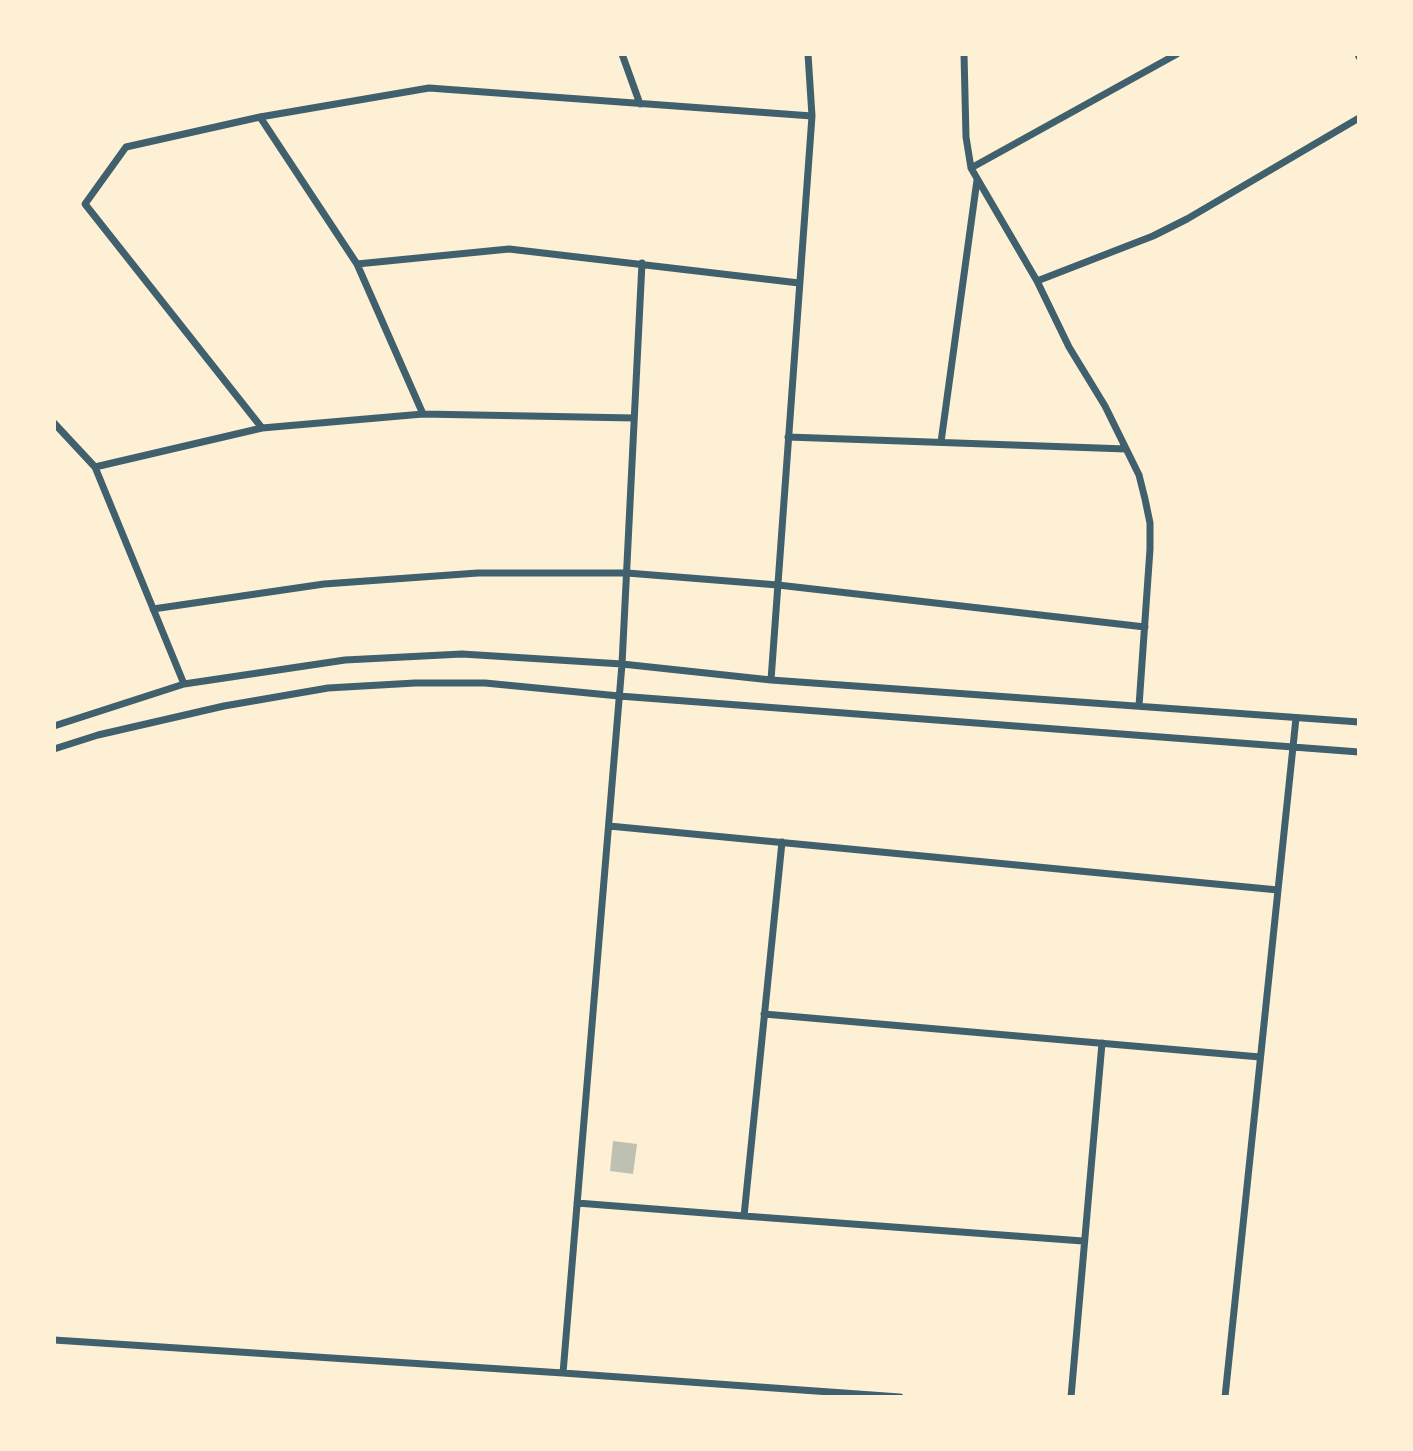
<!DOCTYPE html>
<html>
<head>
<meta charset="utf-8">
<style>
	body { margin:0 }
	#map { position:relative; width:1413px; height:1451px; overflow:hidden; background:#fdf0d5; font-family:"Public Sans",sans-serif }
	canvas { display:block }
	.frame { position:absolute; inset:0; border:56px solid #fdf0d5; pointer-events:none }
</style>
</head>
<body>
<div id="map">
<canvas width="1413" height="1451"></canvas>
<div class="frame"></div>
</div>
<script>
const context = document.querySelector('canvas').getContext('2d');
context.lineJoin = 'round';
function fillPath(path, color) {
  context.fillStyle = color;
  context.fill(path, 'evenodd');
}
function poly(rows) {
  const path = new Path2D();
  for (const r of rows) {
    path.moveTo(r[0], r[1]);
    for (let i = 2; i < r.length; i += 2) path.lineTo(r[i], r[i + 1]);
  }
  return path;
}
function trace(path, color, width, dash) {
  context.strokeStyle = color;
  context.lineWidth = width;
  context.lineCap = dash ? 'butt' : 'round';
  context.setLineDash(dash || []);
  context.stroke(path);
}
fillPath(poly([
	[613,1141,637,1144,633,1174,610,1171]
]), '#bec0b2');
trace(poly([
	[622,54,640,104],
	[964,54,966,137,971,168,1037,281,1069,347,1105,406,1139,475,1145,499,1150,523,1150,549,1139,706],
	[1358,54,1359,57],
	[260,117,357,264,423,414],
	[971,168,1177,54],
	[642,263,622,664,563,1373,900,1397],
	[357,264,509,249,799,283],
	[1037,281,1153,236,1187,219,1359,118],
	[54,423,95,467,184,684],
	[262,428,85,204,126,147,260,117,429,88,812,116],
	[788,437,1126,449],
	[941,442,977,180],
	[95,467,262,428,423,414,634,418],
	[153,609,324,584,478,573,627,573,778,585,1145,627],
	[771,680,812,116,808,54],
	[54,726,184,684,345,660,462,654,622,664,771,680,1359,722],
	[54,749,98,735,224,706,328,688,415,683,485,683,619,696,1359,752],
	[609,826,1278,890],
	[764,1014,1260,1057],
	[577,1203,744,1216,782,842],
	[744,1216,1083,1241],
	[54,1340,563,1373],
	[1071,1397,1102,1043],
	[1225,1397,1296,718]
]), '#3f606c', 7);
</script>
</body>
</html>
